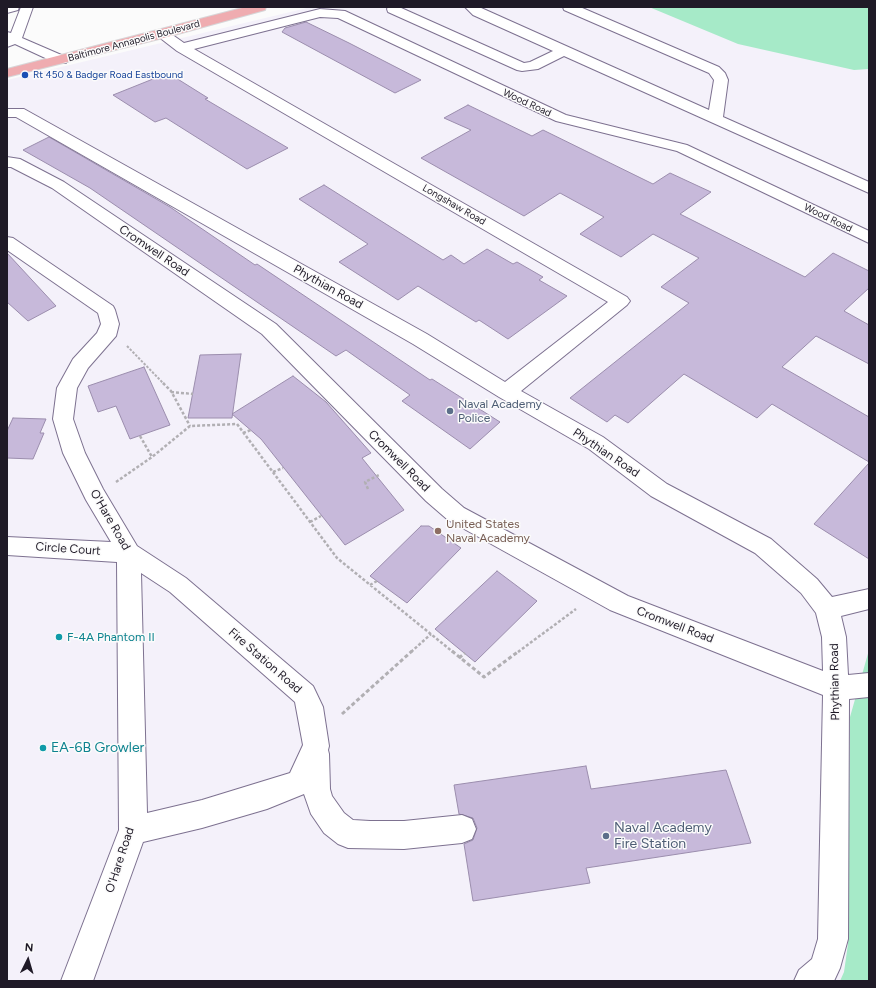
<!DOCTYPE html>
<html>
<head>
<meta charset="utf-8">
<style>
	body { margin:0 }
	#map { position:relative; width:876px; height:988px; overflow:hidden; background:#fbfbfb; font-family:Figtree,sans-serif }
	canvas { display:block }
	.frame { position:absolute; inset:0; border:8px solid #1f1a27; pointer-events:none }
	.north { position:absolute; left:8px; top:940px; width:40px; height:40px; -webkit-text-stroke:3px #fbfbfb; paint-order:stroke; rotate:5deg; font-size:11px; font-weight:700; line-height:16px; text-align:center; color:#1f1a27 }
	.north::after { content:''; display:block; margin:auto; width:14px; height:18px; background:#1f1a27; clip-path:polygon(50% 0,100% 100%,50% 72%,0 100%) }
</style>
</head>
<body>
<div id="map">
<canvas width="876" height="988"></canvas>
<div class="frame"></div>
<div class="north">N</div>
</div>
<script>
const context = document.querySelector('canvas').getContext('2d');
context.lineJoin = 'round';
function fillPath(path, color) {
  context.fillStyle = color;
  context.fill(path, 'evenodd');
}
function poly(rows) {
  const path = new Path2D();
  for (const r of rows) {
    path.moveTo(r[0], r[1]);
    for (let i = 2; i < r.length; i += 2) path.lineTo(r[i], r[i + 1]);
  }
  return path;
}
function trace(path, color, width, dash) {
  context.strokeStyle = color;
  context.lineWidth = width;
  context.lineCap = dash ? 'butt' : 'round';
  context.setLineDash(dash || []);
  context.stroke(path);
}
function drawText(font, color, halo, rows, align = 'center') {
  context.font = font + ' Figtree,sans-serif';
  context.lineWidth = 3;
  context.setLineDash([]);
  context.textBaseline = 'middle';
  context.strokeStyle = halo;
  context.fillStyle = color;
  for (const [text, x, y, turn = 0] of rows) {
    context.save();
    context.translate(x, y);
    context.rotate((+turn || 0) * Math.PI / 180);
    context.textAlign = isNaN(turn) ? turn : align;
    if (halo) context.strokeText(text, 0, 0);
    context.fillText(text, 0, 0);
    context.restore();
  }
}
fillPath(poly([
	[311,7,869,7,869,981,7,981,7,80]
]), '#f4f1fa');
fillPath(poly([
	[649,7,869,7,869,69,854,70,738,44],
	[869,650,869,981,840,981,844,972,848,944,850,717]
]), '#a6eac8');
const building = poly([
	[306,22,349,43,421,80,395,93,282,32,285,28,306,22],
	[168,73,208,98,205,99,288,148,247,169,166,118,155,122,113,95,168,73],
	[468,105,532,136,543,130,653,184,670,173,711,192,680,214,805,277,833,253,869,271,869,288,844,311,869,325,869,364,816,336,782,367,869,417,869,462,772,404,757,418,684,374,628,423,615,415,607,422,570,398,689,303,661,287,699,258,653,234,621,257,580,234,604,217,560,193,524,216,421,158,471,130,444,118,468,105],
	[49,137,170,207,255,265,257,264,430,380,432,379,500,422,470,449,402,401,410,395,346,350,336,356,90,188,23,150,49,137],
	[324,185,443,260,451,255,464,264,487,249,513,264,517,262,543,277,539,280,567,296,508,339,479,320,476,322,418,286,398,300,339,262,368,244,299,199,324,185],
	[7,253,56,306,28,321,7,302,7,253],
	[241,354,232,418,188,418,200,355,241,354],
	[144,367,170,425,130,439,116,406,98,412,88,386,144,367],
	[293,376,326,402,371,453,362,458,404,510,345,545,261,439,232,414,293,376],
	[13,418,46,419,40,433,44,433,33,459,7,458,7,431,13,418],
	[869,463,869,559,814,524,869,463],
	[421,526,429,526,461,548,407,603,370,576,421,526],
	[497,571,537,601,475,662,435,629,497,571],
	[586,766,591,789,726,770,751,843,586,868,590,883,473,901,464,844,473,840,477,828,473,818,459,814,454,785,586,766]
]);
fillPath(building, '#c7b9da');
trace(building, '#9c8eae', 1);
const minor = poly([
	[7,7,19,7,18,10,7,13,7,7],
	[21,7,33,7,22,38,66,57,68,60,66,63,56,63,15,44,7,47,7,32,11,33,21,7],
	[388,7,399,7,524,63,530,62,553,51,473,15,465,7,479,7,709,110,714,80,709,73,564,10,563,7,580,7,719,67,725,73,728,80,723,117,869,182,869,193,564,56,538,69,522,71,517,70,388,12,387,9,388,7],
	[320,9,345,11,566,115,687,145,869,231,869,243,677,151,556,121,338,18,320,17,194,49,627,297,630,301,627,305,521,391,603,437,667,484,771,539,817,579,832,597,869,589,869,609,841,616,846,637,848,675,869,673,869,697,849,699,848,939,840,968,834,981,794,981,799,970,812,959,818,939,823,695,610,610,448,520,426,501,262,334,52,188,11,167,7,167,7,157,20,159,64,182,276,324,442,489,464,508,628,596,823,671,822,637,816,613,801,593,755,553,651,496,589,449,499,397,413,344,16,117,7,117,7,109,24,109,427,334,505,382,608,302,177,51,155,34,157,31,162,30,167,31,184,43,320,9],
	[7,237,13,238,113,306,115,310,119,324,116,336,88,368,77,388,73,419,85,453,103,489,137,546,186,578,313,686,323,707,329,746,328,750,329,754,330,789,332,796,344,813,353,820,370,821,404,821,462,815,472,819,476,829,472,839,462,843,404,849,348,848,338,844,324,833,311,814,304,794,267,809,202,828,143,842,93,981,61,981,119,830,117,562,7,555,7,537,111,542,86,500,63,453,53,419,57,388,73,359,97,333,101,324,98,313,7,250,7,237],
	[141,573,170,592,295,702,303,745,290,773,202,800,147,813,141,573]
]);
const major = poly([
	[246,7,266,7,265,10,167,37,7,77,7,69,246,7]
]);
trace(minor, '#7d7190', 2);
trace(major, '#d7d6d8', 2);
trace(poly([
	[127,346,164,384]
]), '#b1afb3', 2, [2.5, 1.5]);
trace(poly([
	[163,383,171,391,190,426],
	[171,392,193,394],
	[243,433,251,430],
	[140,436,152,457],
	[273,472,283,468],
	[116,482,152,457,190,426,237,424,337,558,453,652],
	[368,489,365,482,379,475],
	[310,522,321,516],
	[370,585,377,581],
	[411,652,431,634],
	[518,652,576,609]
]), '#b1afb3', 2.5, [3, 2]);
trace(poly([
	[452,651,484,677,519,651],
	[459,658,465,653],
	[342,714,412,651]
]), '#b1afb3', 3, [4, 2.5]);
fillPath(minor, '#fff');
fillPath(major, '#efacb0');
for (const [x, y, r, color] of [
	[25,75,4,"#1a4fb4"],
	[450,411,4,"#5c6f8a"],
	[438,531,4,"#8d6e63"],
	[59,637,4,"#0f9aa8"],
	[43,748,4,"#0f9aa8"],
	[606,836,4,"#5c6f8a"]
]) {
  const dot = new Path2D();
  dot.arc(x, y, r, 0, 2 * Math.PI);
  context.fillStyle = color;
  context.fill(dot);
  trace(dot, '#fbfbfb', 1.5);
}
drawText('10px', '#1f1a27', '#fbfbfb', [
	["Baltimore Annapolis Boulevard",134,41,-15],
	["Wood Road",527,103,25],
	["Longshaw Road",454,205,30],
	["Wood Road",828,218,26]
]);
drawText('10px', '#164399', '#fbfbfb', [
	["Rt 450 & Badger Road Eastbound",33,75]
], 'left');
drawText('12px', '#1f1a27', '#fbfbfb', [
	["Cromwell Road",154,251,34],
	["Phythian Road",328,287,29],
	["Phythian Road",606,453,34],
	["Cromwell Road",399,461,45],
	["O'Hare Road",110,520,60],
	["Circle Court",68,549,4],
	["Cromwell Road",675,625,21],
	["Fire Station Road",265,661,41],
	["Phythian Road",835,682,-91],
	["O'Hare Road",120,860,-72]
]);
drawText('12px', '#4e5e75', '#fbfbfb', [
	["Naval Academy",458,404],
	["Police",458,418]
], 'left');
drawText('12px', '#785e54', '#fbfbfb', [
	["United States",446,524],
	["Naval Academy",446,538]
], 'left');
drawText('12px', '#0d838f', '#fbfbfb', [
	["F-4A Phantom II",67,637]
], 'left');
drawText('14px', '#0d838f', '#fbfbfb', [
	["EA-6B Growler",51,748]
], 'left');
drawText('14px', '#4e5e75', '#fbfbfb', [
	["Naval Academy",614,828],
	["Fire Station",614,844]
], 'left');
</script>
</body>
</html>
